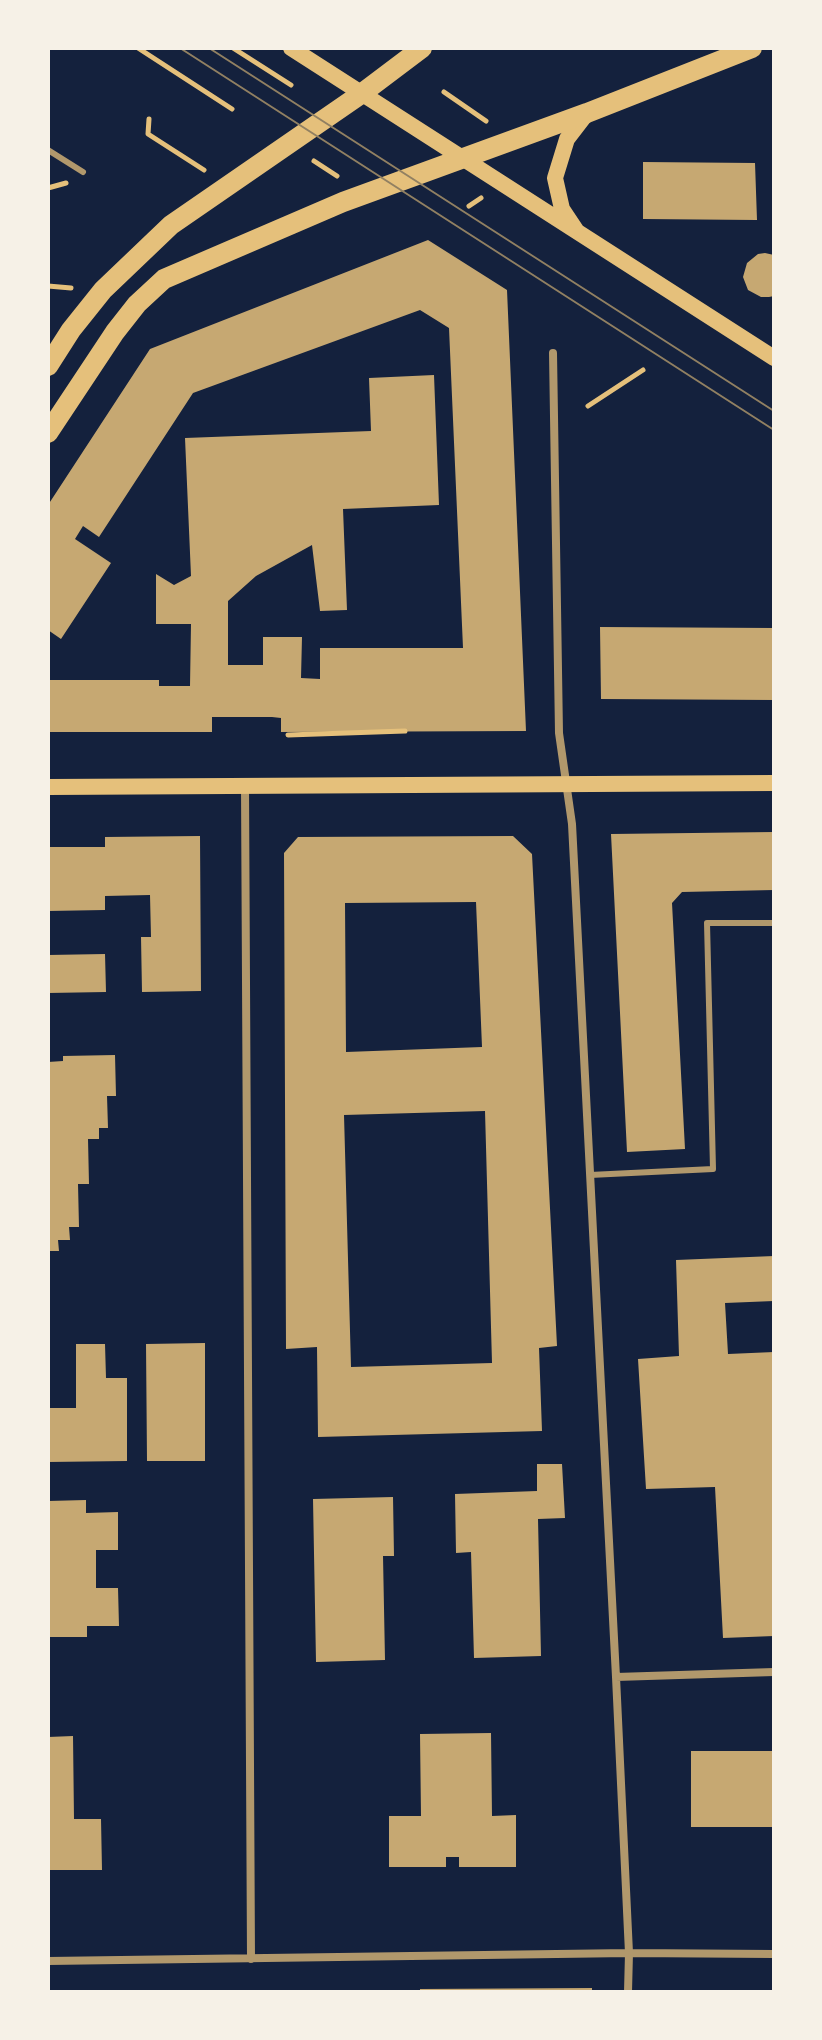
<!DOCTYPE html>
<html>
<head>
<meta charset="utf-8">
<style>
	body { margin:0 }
	#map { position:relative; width:822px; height:2040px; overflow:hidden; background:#14213d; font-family:Overpass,sans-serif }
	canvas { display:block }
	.frame { position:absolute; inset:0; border:50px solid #f6f1e7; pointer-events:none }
</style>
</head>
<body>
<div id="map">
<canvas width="822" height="2040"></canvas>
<div class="frame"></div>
</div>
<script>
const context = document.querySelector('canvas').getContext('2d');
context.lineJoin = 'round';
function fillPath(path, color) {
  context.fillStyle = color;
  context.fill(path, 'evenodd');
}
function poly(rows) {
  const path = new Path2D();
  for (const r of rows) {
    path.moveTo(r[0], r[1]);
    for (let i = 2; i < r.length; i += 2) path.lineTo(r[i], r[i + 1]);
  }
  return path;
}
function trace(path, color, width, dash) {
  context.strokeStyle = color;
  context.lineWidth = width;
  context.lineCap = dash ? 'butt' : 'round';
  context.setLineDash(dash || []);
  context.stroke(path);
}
fillPath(poly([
	[643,162,755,163,757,220,643,219],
	[428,240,507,290,526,731,281,732,281,718,272,717,212,717,212,732,48,732,48,680,159,680,159,686,190,686,191,624,156,624,156,574,174,585,191,576,185,438,371,431,369,378,434,375,439,505,343,509,347,610,320,611,312,545,256,576,228,601,228,665,263,665,263,637,302,637,301,678,320,679,320,648,463,648,449,328,420,310,193,393,99,537,83,526,75,539,111,563,61,639,48,630,48,505,150,349],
	[765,253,774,255,774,296,769,297,761,297,748,290,743,277,747,263,758,254],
	[600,627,774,628,774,700,601,699],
	[774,832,774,890,682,892,672,903,685,1149,627,1152,611,834],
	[200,836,201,991,142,992,141,937,151,937,150,895,105,896,105,910,48,911,48,847,105,847,105,837],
	[513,836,532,854,557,1346,539,1348,542,1431,318,1437,317,1347,286,1349,284,853,298,837],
	[476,902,482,1047,346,1052,345,903],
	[485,1111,492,1363,351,1367,344,1115],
	[105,954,106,992,48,993,48,955],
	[115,1055,116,1096,107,1096,108,1128,99,1128,99,1139,88,1139,89,1184,78,1184,79,1227,69,1227,70,1240,58,1240,59,1251,48,1251,48,1062,63,1061,63,1056],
	[774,1256,774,1301,725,1303,728,1354,774,1352,774,1636,723,1638,715,1487,646,1489,638,1359,679,1356,676,1260],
	[205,1343,205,1461,147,1461,146,1344],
	[76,1344,105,1344,106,1378,127,1378,127,1461,48,1462,48,1408,76,1408],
	[537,1464,562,1464,565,1518,538,1519,541,1656,474,1658,471,1552,456,1553,455,1494,537,1491],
	[393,1497,394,1556,383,1556,385,1660,316,1662,313,1499],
	[86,1500,86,1513,118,1512,118,1550,96,1550,96,1588,118,1588,119,1626,87,1626,87,1637,50,1637,48,1501],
	[491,1733,492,1816,516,1815,516,1867,459,1867,459,1857,446,1857,446,1867,389,1867,389,1816,421,1816,420,1734],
	[73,1736,74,1819,101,1819,102,1870,50,1870,48,1737],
	[691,1751,774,1751,774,1827,691,1827],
	[592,1988,592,1992,420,1992,420,1989]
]), '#c6a872');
trace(poly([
	[138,48,232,109],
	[233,48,291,85],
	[444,92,486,121],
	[149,119,148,134,204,170],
	[314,161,337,176],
	[48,188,66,183],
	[469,206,481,198],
	[48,286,71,288],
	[588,406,643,370],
	[288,735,405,731]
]), '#e5c07b', 5);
trace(poly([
	[48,150,83,172],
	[590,1175,713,1169,707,923,774,923]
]), '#b1986c', 6);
trace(poly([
	[553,353,559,733,572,824,616,1677,629,1953,628,1992],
	[245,786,251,1959],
	[616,1677,774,1672],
	[48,1961,629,1953,774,1954]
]), '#b1986c', 8);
trace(poly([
	[291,48,774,358],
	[576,230,562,209,555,178,567,139,587,113],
	[48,787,774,783]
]), '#e5c07b', 16);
trace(poly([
	[48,366,71,330,103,290,171,225,361,94,422,48],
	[48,433,115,332,137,304,164,279,343,202,587,113,752,48]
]), '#e5c07b', 20);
trace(poly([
	[180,48,774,430],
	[209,48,774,411]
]), '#918062', 2);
</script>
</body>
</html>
